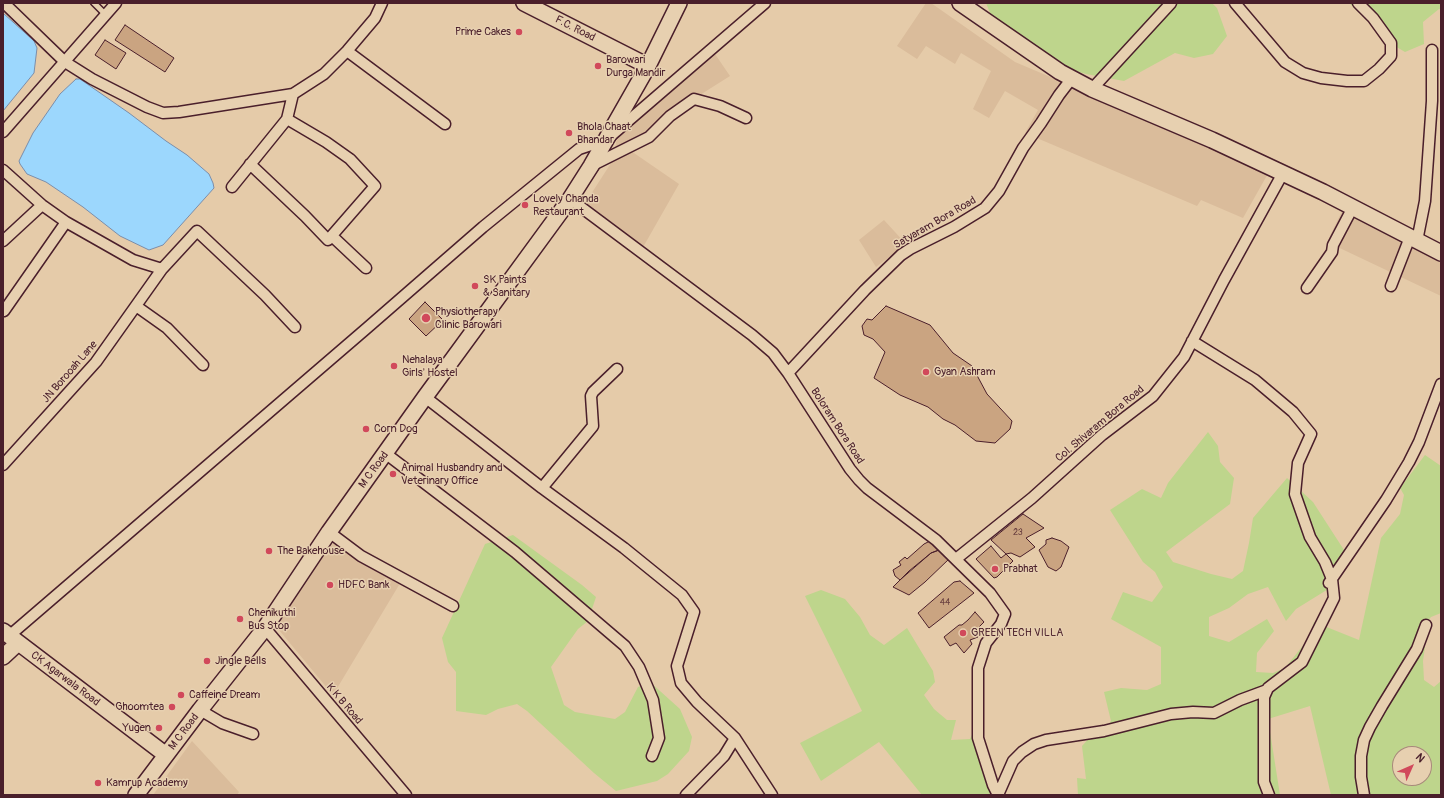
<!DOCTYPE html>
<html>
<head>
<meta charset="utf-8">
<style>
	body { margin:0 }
	#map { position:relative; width:1444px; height:798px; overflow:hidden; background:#e5cba9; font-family:Pangolin,sans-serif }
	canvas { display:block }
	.frame { position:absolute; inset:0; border:4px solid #4a1f2b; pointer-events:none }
	.north { position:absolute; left:1392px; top:746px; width:40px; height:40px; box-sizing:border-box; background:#e7d0b0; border:1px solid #a8897b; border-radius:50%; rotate:45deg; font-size:11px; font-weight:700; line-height:16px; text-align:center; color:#4a1f2b }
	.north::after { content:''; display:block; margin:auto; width:14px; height:18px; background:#d1495b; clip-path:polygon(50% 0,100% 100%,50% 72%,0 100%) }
</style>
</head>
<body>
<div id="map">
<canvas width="1444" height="798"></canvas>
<div class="frame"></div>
<div class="north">N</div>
</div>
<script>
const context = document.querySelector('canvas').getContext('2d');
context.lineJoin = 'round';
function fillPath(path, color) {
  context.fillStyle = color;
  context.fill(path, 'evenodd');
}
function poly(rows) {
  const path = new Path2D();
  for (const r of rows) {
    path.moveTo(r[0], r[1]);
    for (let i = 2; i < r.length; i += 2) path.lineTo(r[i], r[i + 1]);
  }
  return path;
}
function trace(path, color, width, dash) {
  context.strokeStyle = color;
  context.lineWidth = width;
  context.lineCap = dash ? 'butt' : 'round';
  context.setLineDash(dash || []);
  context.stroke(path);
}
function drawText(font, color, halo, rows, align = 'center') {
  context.font = font + ' Pangolin,sans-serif';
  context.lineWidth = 3;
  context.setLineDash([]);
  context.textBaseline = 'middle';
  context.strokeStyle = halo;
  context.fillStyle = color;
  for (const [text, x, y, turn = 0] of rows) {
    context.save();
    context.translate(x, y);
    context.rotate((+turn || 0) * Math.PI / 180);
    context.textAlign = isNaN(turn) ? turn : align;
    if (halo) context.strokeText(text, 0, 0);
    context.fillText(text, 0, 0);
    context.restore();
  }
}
fillPath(poly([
	[926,3,931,3,1015,62,1270,170,1243,218,1201,200,1197,206,1025,133,1038,110,1005,91,989,118,973,109,991,71,961,53,955,64,926,46,917,59,897,46],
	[715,54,730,76,684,105,631,151,679,184,642,249,582,208,613,160,618,132],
	[1344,207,1441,253,1441,296,1327,242],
	[884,220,906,244,876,267,859,240],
	[334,542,402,580,333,695,279,630,275,623],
	[192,741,239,792,237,795,153,795]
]), '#dabc9b');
fillPath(poly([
	[986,3,1212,3,1217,8,1227,36,1213,54,1194,58,1175,53,1124,81,1086,74,1044,62,992,18],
	[1349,3,1441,3,1441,10,1439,9,1423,22,1424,44,1405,52,1390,43],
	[1208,432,1218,446,1220,462,1234,478,1230,504,1166,552,1173,562,1211,574,1232,579,1243,571,1249,543,1253,518,1287,478,1313,502,1344,550,1338,583,1296,609,1286,621,1268,587,1248,594,1229,608,1209,617,1209,636,1229,642,1267,619,1274,631,1257,653,1256,672,1273,673,1285,668,1309,638,1314,622,1359,640,1381,538,1400,514,1404,495,1400,488,1425,455,1441,466,1441,613,1431,617,1415,637,1425,647,1423,661,1424,680,1434,687,1441,681,1441,795,1331,795,1310,706,1268,719,1280,795,1078,795,1077,778,1086,779,1082,746,1092,735,1104,731,1111,721,1104,692,1121,688,1147,690,1161,684,1161,647,1111,619,1123,592,1152,602,1163,587,1155,572,1143,562,1110,510,1142,489,1161,498,1168,483],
	[1400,754,1424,754,1424,778,1400,778],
	[513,535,582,585,596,597,588,621,578,629,551,667,564,705,575,712,615,719,625,712,638,687,650,682,680,709,692,737,689,751,668,774,657,781,616,791,594,773,527,711,517,704,498,709,486,715,456,711,456,672,448,662,442,638,485,544],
	[821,590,845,599,860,617,870,635,884,645,907,628,933,671,935,682,924,695,934,709,947,720,956,720,951,740,970,739,976,726,995,795,922,795,879,742,821,781,800,743,862,711,805,596]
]), '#bed58c');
const water = poly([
	[3,13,34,41,37,48,34,73,3,111,3,13],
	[76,79,80,79,129,113,166,141,187,155,209,174,213,183,214,188,163,245,149,250,120,236,83,207,46,182,27,174,20,164,19,161,33,133,60,94,76,79]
]);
fillPath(water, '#9cd7fd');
trace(water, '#7b8da9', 1);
const building = poly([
	[125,25,174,58,165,72,115,40,125,25],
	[105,40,126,53,116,69,95,55,105,40],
	[425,302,443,320,426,336,409,319,425,302],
	[886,306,930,325,953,353,972,366,987,394,1012,421,1010,429,995,443,976,441,955,425,943,419,928,407,900,395,874,378,885,352,873,339,864,335,862,326,867,319,872,320,886,306],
	[1023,514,1044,528,1026,538,1035,547,1020,557,1011,553,1006,554,991,540,1023,514],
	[1052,538,1061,541,1069,547,1061,567,1056,571,1048,567,1039,550,1046,544,1046,540,1052,538],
	[930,541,939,550,931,553,900,580,895,576,893,570,901,565,899,562,905,557,907,559,924,544,930,541],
	[991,546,1001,558,1006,554,1013,561,997,577,994,578,976,559,991,546],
	[939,550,949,559,925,582,909,595,893,587,909,571,931,553,939,550],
	[960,581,974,593,929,628,918,613,954,582,960,581],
	[975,612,984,622,977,629,978,637,970,640,972,644,964,653,956,643,950,646,944,637,959,625,962,625,968,620,975,612]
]);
fillPath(building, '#caa481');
trace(building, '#4a1f2b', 1);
const lane = poly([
	[94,3,106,15]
]);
const street = poly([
	[4,3,65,62,92,79,147,107,163,113,179,112,293,94,324,74,347,51,375,18,382,3],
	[1235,3,1285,62,1303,73,1321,78,1347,81,1364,81,1379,69,1391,56,1391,43,1373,18,1358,3],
	[347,51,445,124],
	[1092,89,1171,3],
	[3,132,116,3],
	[250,164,305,216,328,240,375,186,350,159,326,142,287,119],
	[593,165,649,137,670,116,694,99,720,106,746,118],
	[3,170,42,205,66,222,133,260,162,269],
	[232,187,287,119,293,94],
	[570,199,752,335,773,353,788,373,850,469,859,480,867,488,936,540,990,593,1005,614,1001,624,986,643,978,668,978,738,993,785,998,795],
	[332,236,366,268],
	[3,241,42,205],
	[1417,241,1425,201,1432,101,1432,50],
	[1391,286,1410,237],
	[1307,288,1332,252,1333,245,1353,207],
	[136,306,167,328,203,365],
	[4,311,66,222],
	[1192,341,1255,380,1293,412,1311,434,1298,463,1295,494,1310,537,1325,562,1332,579,1334,598,1302,662,1268,688,1264,697,1264,782,1269,795],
	[788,373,865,290,901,255,910,249,954,227,985,208,999,191,1023,148,1041,123,1059,95,1072,78],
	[425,397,542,488,624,548,682,595,694,612,677,666,681,683,697,702,735,738,772,795],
	[385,453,515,552,625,646,639,667,653,700,659,738,652,756],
	[3,465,96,362,162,269,197,231,265,295,295,327],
	[542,488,593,426,591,396,593,392,617,369],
	[329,532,361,556,453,606],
	[956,559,1032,498,1102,435,1153,396,1184,357,1224,280,1283,173],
	[1329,583,1386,500,1409,462,1419,442,1441,384],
	[265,628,406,795],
	[9,636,367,328,483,227,579,149,606,140,765,3],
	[200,710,222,723,253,734],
	[686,795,724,756,735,738],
	[998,795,1013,761,1022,752,1034,744,1046,740,1104,731,1171,714,1193,712,1214,713,1240,700,1267,690],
	[1364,795,1361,777,1361,756,1364,740,1370,727,1382,706,1417,649,1426,625]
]);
const secondary = poly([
	[524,3,648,66],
	[960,3,1060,72,1092,89,1212,140,1323,192,1441,253],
	[3,631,166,755],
	[3,657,18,643],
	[136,795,200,710,265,628,329,532,425,397,570,199,591,166,648,66,679,3]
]);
trace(lane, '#4a1f2b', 8);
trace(street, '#4a1f2b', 13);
trace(secondary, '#4a1f2b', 18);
trace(lane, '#e7d0b0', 5);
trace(street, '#e7d0b0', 10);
trace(secondary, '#e7d0b0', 15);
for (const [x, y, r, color] of [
	[519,32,4,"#d1495b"],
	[598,66,4,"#d1495b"],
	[569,133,4,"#d1495b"],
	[525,205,4,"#d1495b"],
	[475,286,4,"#d1495b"],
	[426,318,5,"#d1495b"],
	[394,366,4,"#d1495b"],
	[926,372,4,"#d1495b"],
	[366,429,4,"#d1495b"],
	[393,474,4,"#d1495b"],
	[269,551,4,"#d1495b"],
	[995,569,4,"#d1495b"],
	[330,585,4,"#d1495b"],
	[240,619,4,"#d1495b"],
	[963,633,4,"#d1495b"],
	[207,661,4,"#d1495b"],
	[181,695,4,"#d1495b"],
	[172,707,4,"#d1495b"],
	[159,728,4,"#d1495b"],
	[98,783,4,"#d1495b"]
]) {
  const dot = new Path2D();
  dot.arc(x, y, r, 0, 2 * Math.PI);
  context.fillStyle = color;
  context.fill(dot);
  trace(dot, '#e7d0b0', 1.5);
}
drawText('9px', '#6a4040', null, [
	["23",1018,533],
	["44",945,603]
]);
drawText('11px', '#4a1f2b', '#e7d0b0', [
	["F.C. Road",575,29,27],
	["Satyaram Bora Road",935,223,-30],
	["JN Borooah Lane",70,372,-49],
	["Col. Shivaram Bora Road",1100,424,-40],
	["Boloram Bora Road",837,426,57],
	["M C Road",374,470,-54],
	["CK Agarwala Road",65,679,37],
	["K K B Road",344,704,50],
	["M C Road",184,732,-53]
]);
drawText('11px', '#4a1f2b', '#e7d0b0', [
	["Prime Cakes",511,32,"right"],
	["Barowari",606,60],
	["Durga Mandir",606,73],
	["Bhola Chaat",577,127],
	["Bhandar",577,140],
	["Lovely Chanda",533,199],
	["Restaurant",533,212],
	["SK Paints",483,280],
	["& Sanitary",483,293],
	["Physiotherapy",435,312],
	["Clinic Barowari",435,325],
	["Nehalaya",402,360],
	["Girls' Hostel",402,373],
	["Gyan Ashram",934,372],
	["Corn Dog",374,429],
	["Animal Husbandry and",401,468],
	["Veterinary Office",401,481],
	["The Bakehouse",277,551],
	["Prabhat",1003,569],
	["HDFC Bank",338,585],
	["Chenikuthi",248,613],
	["Bus Stop",248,626],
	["GREEN TECH VILLA",971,633],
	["Jingle Bells",215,661],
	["Caffeine Dream",189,695],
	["Ghoomtea",164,707,"right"],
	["Yugen",151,728,"right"],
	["Kamrup Academy",106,783]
], 'left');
</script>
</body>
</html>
